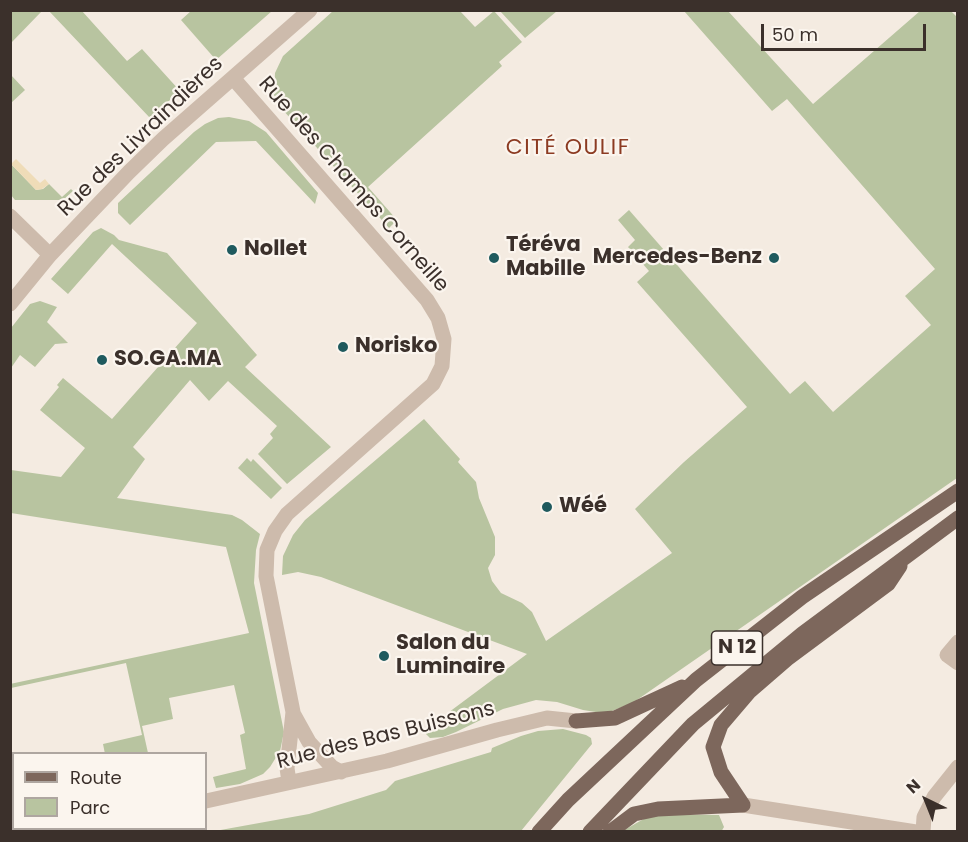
<!DOCTYPE html>
<html>
<head>
<meta charset="utf-8">
<style>
	body { margin:0 }
	#map { position:relative; width:968px; height:842px; overflow:hidden; background:#f4ebe1; font-family:Poppins,sans-serif }
	canvas { display:block }
	.frame { position:absolute; inset:0; border:12px solid #3b302b; pointer-events:none }
	.legend { position:absolute; left:12px; top:752px; width:195px; height:78px; box-sizing:border-box; background:#fbf5ee; border:2px solid #aea6a0; margin:0; padding:8px 10px; list-style:none; font-size:18px; color:#3b302b }
	.legend li { display:flex; align-items:center; gap:12px; height:30px }
	.legend b { width:30px; border:2px solid #aea6a0 }
	.north { position:absolute; left:896px; top:770px; width:60px; height:60px; -webkit-text-stroke:4px #fbf5ee; paint-order:stroke; rotate:317deg; font-size:16px; font-weight:700; line-height:24px; text-align:center; color:#3b302b }
	.north::after { content:''; display:block; margin:auto; width:21px; height:27px; background:#3b302b; clip-path:polygon(50% 0,100% 100%,50% 72%,0 100%) }
	.scale { position:absolute; left:761px; top:24px; width:165px; height:27px; box-sizing:border-box; border:3px solid #3b302b; border-top:0; padding-left:8px; font-size:18px; line-height:21px; white-space:nowrap; color:#3b302b; -webkit-text-stroke:4px #fbf5ee; paint-order:stroke }
</style>
</head>
<body>
<div id="map">
<canvas width="968" height="842"></canvas>
<div class="frame"></div>
<ul class="legend">
<li><b style="height:8px;background:#7d675c"></b>Route</li>
<li><b style="height:16px;background:#b8c4a0"></b>Parc</li>
</ul>
<div class="north">N</div>
<div class="scale">50 m</div>
</div>
<script>
const context = document.querySelector('canvas').getContext('2d');
context.lineJoin = 'round';
function fillPath(path, color) {
  context.fillStyle = color;
  context.fill(path, 'evenodd');
}
function poly(rows) {
  const path = new Path2D();
  for (const r of rows) {
    path.moveTo(r[0], r[1]);
    for (let i = 2; i < r.length; i += 2) path.lineTo(r[i], r[i + 1]);
  }
  return path;
}
function trace(path, color, width, dash) {
  context.strokeStyle = color;
  context.lineWidth = width;
  context.lineCap = dash ? 'butt' : 'round';
  context.setLineDash(dash || []);
  context.stroke(path);
}
function drawText(font, color, halo, rows, align = 'center') {
  context.font = font + ' Poppins,sans-serif';
  context.lineWidth = 4.5;
  context.setLineDash([]);
  context.textBaseline = 'middle';
  context.strokeStyle = halo;
  context.fillStyle = color;
  for (const [text, x, y, turn = 0] of rows) {
    context.save();
    context.translate(x, y);
    context.rotate((+turn || 0) * Math.PI / 180);
    context.textAlign = isNaN(turn) ? turn : align;
    if (halo) context.strokeText(text, 0, 0);
    context.fillText(text, 0, 0);
    context.restore();
  }
}
fillPath(poly([
	[11,10,42,11,11,43,10,11],
	[49,11,82,11,127,61,142,49,180,91,150,118],
	[191,11,191,10,272,11,216,60,181,20],
	[333,11,460,11,475,27,494,11,522,42,499,62,502,66,368,187,397,220,389,228,282,109,274,95,275,73,283,56],
	[500,11,557,11,525,38],
	[684,11,728,11,813,104,920,11,951,11,958,18,957,478,634,702,612,711,602,713,583,710,557,702,536,700,503,709,456,732,443,737,430,738,425,733,425,730,527,654,321,577,298,572,282,575,283,556,293,535,305,520,424,419,460,459,458,462,476,482,479,498,495,537,495,555,488,568,492,581,501,593,522,603,532,612,546,641,672,553,635,509,684,462,747,407,637,282,649,271,628,247,635,240,618,220,629,210,790,394,805,381,833,412,931,325,905,296,935,269,787,99,772,111],
	[11,75,25,90,11,103,10,103],
	[229,117,249,121,266,132,318,193,315,204,256,141,216,142,130,225,118,213,118,203,194,132,205,124,218,118],
	[11,164,36,190,43,189,49,184,62,197,71,189,73,191,63,200,15,200,11,195],
	[101,228,114,235,119,240,167,253,257,355,245,367,331,447,287,484,258,454,273,438,270,434,277,426,228,381,209,401,190,380,133,447,145,459,117,498,232,515,242,520,260,534,256,550,254,583,284,732,280,751,270,767,263,774,240,784,216,788,213,777,246,769,240,735,245,733,234,685,169,698,173,719,142,726,148,753,105,754,103,744,142,735,126,663,11,688,10,684,249,633,226,547,11,513,11,470,61,477,85,448,40,410,59,387,57,385,63,378,112,419,197,323,112,244,68,294,51,279,93,232],
	[40,301,57,307,47,322,68,343,55,344,35,367,20,355,11,368,11,328,30,304],
	[247,458,251,462,253,459,282,488,271,499,238,468],
	[563,729,586,735,591,738,592,744,521,831,215,831,309,814,386,790,395,781,491,752,492,748,521,736,538,731],
	[662,814,719,815,724,827,721,832,621,832,647,817]
]), '#b8c4a0');
fillPath(poly([
	[16,159,40,183,45,179,49,184,42,189,36,190,11,164]
]), '#efdcb8');
trace(poly([
	[233,78,427,300,438,318,444,339,442,366,433,384,287,514,275,531,267,550,266,576,293,712,287,768,289,782],
	[10,216,50,255],
	[10,304,50,255,129,172,163,139,310,10],
	[958,642,947,655,958,663],
	[294,715,309,742,332,767,341,772],
	[206,801,387,761,497,730,547,718,576,721],
	[743,805,916,832],
	[64,832,78,828],
	[923,832,924,817,934,797,958,767]
]), '#cdbbac', 15);
trace(poly([
	[576,721,615,718,682,687],
	[743,805,721,772,713,747,721,725,750,691,787,659,888,584,900,566],
	[539,832,568,800,696,680,802,597,958,491],
	[590,832,693,724,802,634,958,518],
	[610,832,634,814,658,809,743,805]
]), '#7d675c', 15);
for (const [x, y, r, color] of [
	[232,250,6,"#1f5a5e"],
	[494,258,6,"#1f5a5e"],
	[774,258,6,"#1f5a5e"],
	[343,347,6,"#1f5a5e"],
	[102,360,6,"#1f5a5e"],
	[547,507,6,"#1f5a5e"],
	[384,656,6,"#1f5a5e"]
]) {
  const dot = new Path2D();
  dot.arc(x, y, r, 0, 2 * Math.PI);
  context.fillStyle = color;
  context.fill(dot);
  trace(dot, '#fbf5ee', 2);
}
for (const [x, y, w] of [
	[737,648,51]
]) {
  const box = new Path2D();
  box.roundRect(x - w / 2, y - 17, w, 34, 4.5);
  context.fillStyle = '#fbf5ee';
  context.fill(box);
  trace(box, '#3b302b', 1.5);
}
drawText('bold 20px', '#3b302b', null, [
	["N 12",737,648]
]);
drawText('21px', '#3b302b', '#fbf5ee', [
	["Rue des Livraindières",141,137,-44],
	["Rue des Champs Corneille",353,185,49],
	["Rue des Bas Buissons",386,736,-14]
]);
drawText('bold 21px', '#3b302b', '#fbf5ee', [
	["Téréva",506,246],
	["Mabille",506,270],
	["Nollet",244,250],
	["Mercedes-Benz",762,258,"right"],
	["Norisko",355,347],
	["SO.GA.MA",114,360],
	["Wéé",559,507],
	["Salon du",396,644],
	["Luminaire",396,668]
], 'left');
context.letterSpacing = '1.5px';
drawText('22px', '#8c3b22', '#fbf5ee', [
	["CITÉ OULIF",568,148]
]);
context.letterSpacing = '0px';
</script>
</body>
</html>
